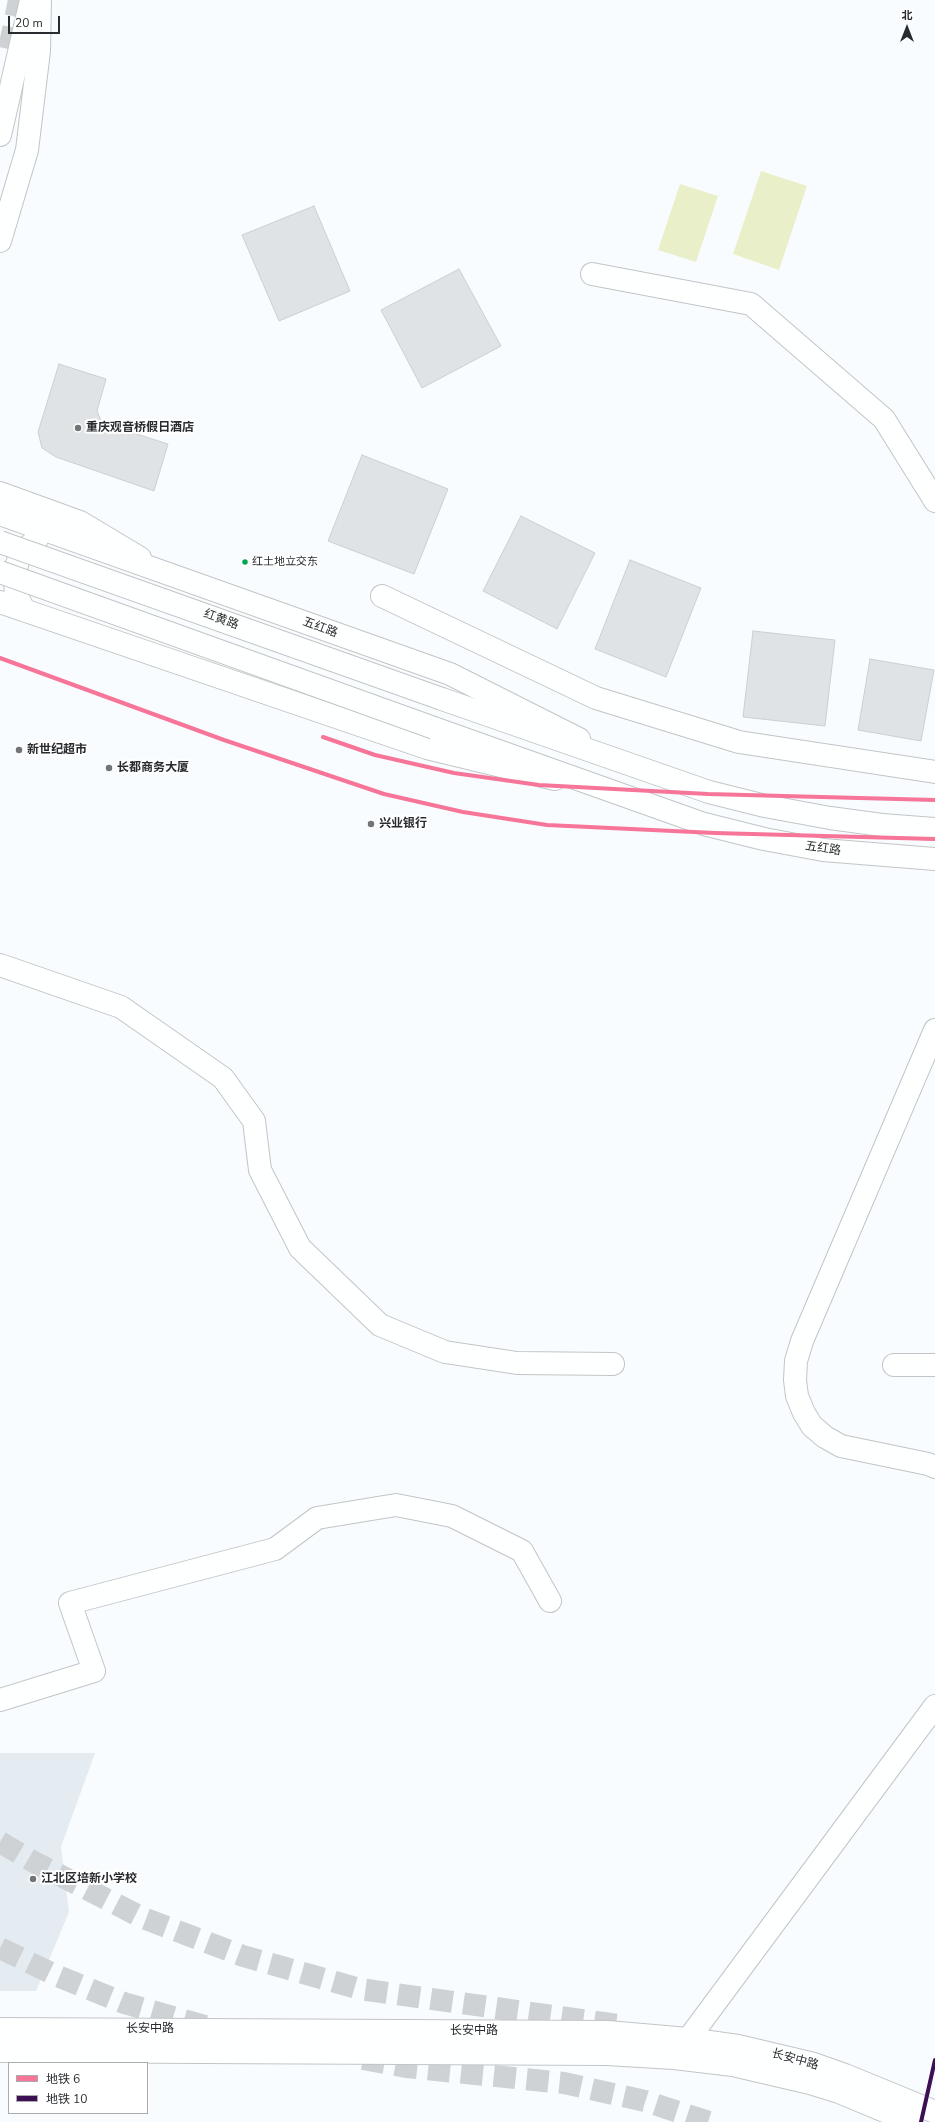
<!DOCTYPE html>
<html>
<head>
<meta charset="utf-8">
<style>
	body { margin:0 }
	#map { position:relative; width:935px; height:2122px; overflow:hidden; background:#f9fcfe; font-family:"Nunito Sans","Noto Sans SC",sans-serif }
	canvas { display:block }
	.legend { position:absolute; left:8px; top:2062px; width:140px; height:52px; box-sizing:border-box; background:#fff; border:1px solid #a9abac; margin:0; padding:5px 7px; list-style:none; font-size:12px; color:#292c2f }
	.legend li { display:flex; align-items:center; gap:8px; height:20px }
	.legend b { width:20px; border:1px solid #a9abac }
	.north { position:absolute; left:887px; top:8px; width:40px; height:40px; -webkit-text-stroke:3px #fff; paint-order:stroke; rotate:0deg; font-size:11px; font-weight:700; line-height:16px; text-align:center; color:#292c2f }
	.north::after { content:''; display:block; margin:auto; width:14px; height:18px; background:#292c2f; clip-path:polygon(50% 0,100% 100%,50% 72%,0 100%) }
	.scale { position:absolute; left:8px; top:16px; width:52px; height:18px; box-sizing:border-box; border:2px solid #292c2f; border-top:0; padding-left:5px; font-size:12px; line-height:14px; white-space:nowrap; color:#292c2f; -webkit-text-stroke:3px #fff; paint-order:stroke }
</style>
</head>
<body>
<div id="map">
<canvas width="935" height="2122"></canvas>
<ul class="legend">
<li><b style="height:5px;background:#f67599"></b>地铁 6</li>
<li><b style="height:5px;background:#3c1053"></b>地铁 10</li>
</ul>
<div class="north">北</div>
<div class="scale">20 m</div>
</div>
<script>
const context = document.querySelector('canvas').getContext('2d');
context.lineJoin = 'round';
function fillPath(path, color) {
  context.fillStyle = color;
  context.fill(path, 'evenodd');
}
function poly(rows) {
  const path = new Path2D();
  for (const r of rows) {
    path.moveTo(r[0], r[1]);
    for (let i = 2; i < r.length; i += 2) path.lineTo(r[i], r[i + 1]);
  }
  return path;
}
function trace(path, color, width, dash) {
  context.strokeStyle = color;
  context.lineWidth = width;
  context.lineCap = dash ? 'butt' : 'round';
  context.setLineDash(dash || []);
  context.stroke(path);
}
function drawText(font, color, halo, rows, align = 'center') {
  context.font = font + ' "Nunito Sans","Noto Sans SC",sans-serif';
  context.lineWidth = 4;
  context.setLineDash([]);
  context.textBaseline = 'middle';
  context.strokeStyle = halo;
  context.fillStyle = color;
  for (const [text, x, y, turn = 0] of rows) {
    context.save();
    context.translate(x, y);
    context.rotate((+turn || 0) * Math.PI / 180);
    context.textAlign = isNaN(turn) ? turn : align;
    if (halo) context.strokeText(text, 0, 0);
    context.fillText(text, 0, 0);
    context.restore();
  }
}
fillPath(poly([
	[0,1753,95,1753,61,1847,69,1912,36,1991,0,1991]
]), '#e5ecf1');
fillPath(poly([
	[761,171,807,186,779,270,733,254],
	[680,184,718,196,696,262,658,250]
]), '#e9f0c9');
const building = poly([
	[314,206,350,291,279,321,242,235,314,206],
	[459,269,501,346,422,388,381,310,459,269],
	[59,364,106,379,97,411,102,423,168,444,154,491,56,457,42,448,38,432,59,364],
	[362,455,448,489,414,574,328,541,362,455],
	[521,516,595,553,557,629,483,591,521,516],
	[630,560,701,588,666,677,595,649,630,560],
	[753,631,835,640,825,726,743,717,753,631],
	[870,659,934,670,921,741,858,730,870,659]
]);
fillPath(building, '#e0e3e5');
trace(building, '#cccfd1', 1);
trace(poly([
	[9,49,19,0],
	[0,1842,34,1862,143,1918,243,1956,360,1989,618,2025],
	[0,1948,55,1975,124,2003,208,2027],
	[363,2059,406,2067,564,2083,645,2101,709,2122]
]), '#cfd2d5', 22, [22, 11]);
const minor = poly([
	[0,241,27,150,39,51,40,0],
	[592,274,751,304,884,419,935,501],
	[0,493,80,522,140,558],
	[382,596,596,698,739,742,935,772],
	[0,965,121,1007,223,1078,254,1121,260,1170,300,1248,380,1325,445,1352,517,1363,613,1364],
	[935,1030,802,1341,796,1361,795,1380,797,1396,804,1413,812,1426,825,1437,841,1446,928,1464,935,1467],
	[894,1365,935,1365],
	[0,1700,94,1671,70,1603,275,1549,317,1518,396,1505,452,1516,522,1551,550,1601],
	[678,2053,935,1706]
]);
const major = poly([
	[0,135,31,0],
	[0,514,450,674,579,739],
	[0,602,427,748,555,779],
	[24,610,16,594,15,582,17,564,22,552,37,539],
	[0,2029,608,2032,688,2039,738,2046,814,2064,845,2075,935,2112],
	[0,2051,607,2054,674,2058,733,2065,810,2083,839,2092,911,2122]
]);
const highway = poly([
	[442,699,709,792,765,806,830,818,882,825,935,829],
	[434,728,704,824,764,839,823,850,935,859]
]);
trace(minor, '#c2c5c7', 24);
trace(major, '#c2c5c7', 24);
trace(highway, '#c2c5c7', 24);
trace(minor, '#feffff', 22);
trace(major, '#feffff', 22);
trace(highway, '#feffff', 22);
const highwayBridge = poly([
	[0,542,442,699],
	[0,572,434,728]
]);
trace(highwayBridge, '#c2c5c7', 24, []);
trace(highwayBridge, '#feffff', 22);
trace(poly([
	[0,658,224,740,384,794,463,812,547,825,715,833,935,839],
	[323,737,375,755,454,773,539,785,708,794,935,800]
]), '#f67599', 4);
trace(poly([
	[921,2122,935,2060]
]), '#3c1053', 4);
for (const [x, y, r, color] of [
	[78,428,4,"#727577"],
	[245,562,3.5,"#00a651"],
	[19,750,4,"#727577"],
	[109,768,4,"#727577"],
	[371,824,4,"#727577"],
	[33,1879,4,"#727577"]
]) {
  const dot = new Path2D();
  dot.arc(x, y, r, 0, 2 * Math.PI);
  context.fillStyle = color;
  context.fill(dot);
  trace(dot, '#fff', 1.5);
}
drawText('11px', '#292c2f', '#fff', [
	["红土地立交东",252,562]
], 'left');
drawText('bold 12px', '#292c2f', '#fff', [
	["重庆观音桥假日酒店",86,428],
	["新世纪超市",27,750],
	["长都商务大厦",117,768],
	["兴业银行",379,824],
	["江北区培新小学校",41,1879]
], 'left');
drawText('12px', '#292c2f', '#fff', [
	["红黄路",221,620,20],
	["五红路",320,628,20],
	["五红路",823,849,8],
	["长安中路",150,2029],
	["长安中路",474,2031],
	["长安中路",795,2060,15]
]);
</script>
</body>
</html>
